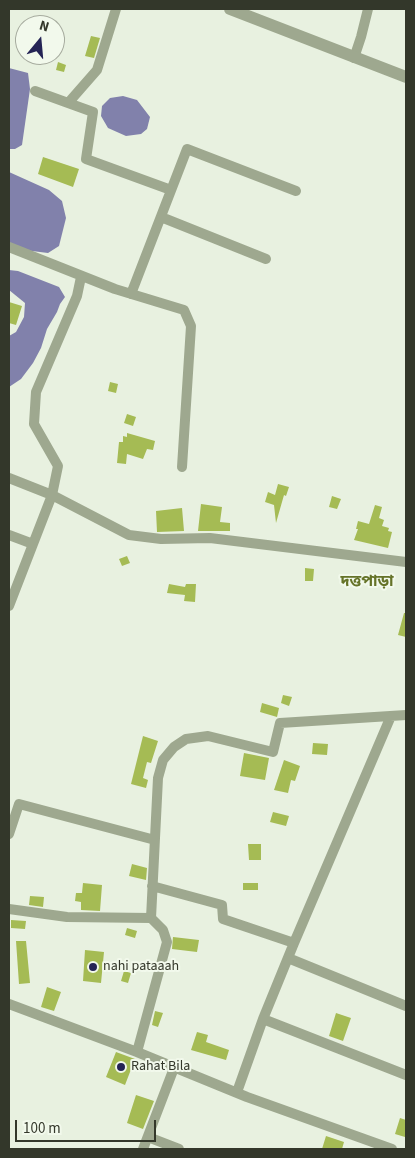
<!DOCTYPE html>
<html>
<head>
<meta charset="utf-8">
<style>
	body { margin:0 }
	#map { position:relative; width:415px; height:1158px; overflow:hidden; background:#e8f1e0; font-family:"Source Sans 3",sans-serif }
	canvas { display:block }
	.frame { position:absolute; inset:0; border:10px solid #33372a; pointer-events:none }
	.north { position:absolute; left:15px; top:15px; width:50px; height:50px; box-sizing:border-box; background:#f2f9ec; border:1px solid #a6ab9e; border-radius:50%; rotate:17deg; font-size:14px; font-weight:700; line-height:20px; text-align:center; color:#33372a }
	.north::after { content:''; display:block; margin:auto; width:18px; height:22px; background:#252455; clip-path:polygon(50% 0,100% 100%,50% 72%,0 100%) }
	.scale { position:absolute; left:15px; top:1120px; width:141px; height:22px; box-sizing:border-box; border:2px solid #33372a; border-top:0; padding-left:6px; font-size:15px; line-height:18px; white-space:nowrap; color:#33372a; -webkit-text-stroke:4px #f2f9ec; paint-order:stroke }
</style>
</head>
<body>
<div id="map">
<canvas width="415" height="1158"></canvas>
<div class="frame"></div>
<div class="north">N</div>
<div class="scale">100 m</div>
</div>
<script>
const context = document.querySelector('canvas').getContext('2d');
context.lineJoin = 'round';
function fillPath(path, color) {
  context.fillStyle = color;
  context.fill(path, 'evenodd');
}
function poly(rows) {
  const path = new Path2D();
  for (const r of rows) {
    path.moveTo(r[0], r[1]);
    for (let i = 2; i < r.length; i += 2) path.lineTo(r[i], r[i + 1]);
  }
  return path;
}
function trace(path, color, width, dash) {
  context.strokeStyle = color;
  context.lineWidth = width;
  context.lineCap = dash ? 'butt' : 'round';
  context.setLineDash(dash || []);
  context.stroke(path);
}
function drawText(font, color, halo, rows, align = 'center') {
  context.font = font + ' "Source Sans 3","Noto Sans Bengali",sans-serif';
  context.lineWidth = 4;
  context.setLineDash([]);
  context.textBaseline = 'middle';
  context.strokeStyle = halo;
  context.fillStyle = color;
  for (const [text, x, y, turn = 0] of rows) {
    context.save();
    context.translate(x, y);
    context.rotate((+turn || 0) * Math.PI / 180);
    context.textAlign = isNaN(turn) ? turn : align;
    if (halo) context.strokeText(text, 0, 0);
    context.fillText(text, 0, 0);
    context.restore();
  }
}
fillPath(poly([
	[9,68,28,73,30,89,22,145,15,149,9,149],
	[123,96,137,100,150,117,147,129,141,134,126,136,108,128,101,116,102,106,110,98],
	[9,172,49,190,62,201,66,218,59,246,48,253,24,250,9,244],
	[9,270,18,271,59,287,65,297,60,304,57,312,47,329,41,348,33,363,21,379,9,387,9,336,16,332,24,317,25,303,9,290]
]), '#8181ab');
fillPath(poly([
	[91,36,100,38,94,58,85,56],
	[58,62,66,65,64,72,56,70],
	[43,157,79,169,73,187,38,174],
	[9,302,22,306,16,325,9,323],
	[110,382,118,384,116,393,108,391],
	[127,414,136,417,133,426,124,423],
	[127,433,155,441,153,450,147,449,143,459,127,454,126,464,117,463,119,442,123,442,123,436,127,437],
	[278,484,289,487,286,496,284,495,276,523,274,505,265,502,268,492,275,495],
	[332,496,341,499,337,509,329,507],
	[201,504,222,507,220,522,230,523,230,531,198,531],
	[375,505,382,507,379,518,384,520,382,526,389,528,388,531,392,532,388,548,354,540,358,529,356,529,358,521,369,524],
	[182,508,184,531,157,532,156,511],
	[127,556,130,563,122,566,119,559],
	[305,568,314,569,313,581,305,581],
	[169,584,185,587,186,584,196,584,195,602,184,601,185,595,167,593],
	[404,613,406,613,406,637,398,635],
	[283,695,292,697,289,706,281,703],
	[262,703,279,708,277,717,260,712],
	[143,736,158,741,151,763,147,762,143,778,148,780,146,788,131,784],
	[313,743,328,744,327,755,312,754],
	[244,753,269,758,265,780,240,776],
	[284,760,300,766,295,781,291,780,288,793,274,790],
	[273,812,289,816,286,826,270,822],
	[248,844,261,844,261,860,249,860],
	[132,864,147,868,146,880,129,876],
	[83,883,102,885,100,911,81,910,81,902,75,901,76,893,82,893],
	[243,883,258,883,258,890,243,890],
	[30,896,44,897,43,907,29,905],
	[11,920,26,921,25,929,11,928],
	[127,928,137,931,135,938,125,935],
	[173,937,199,940,197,952,172,949],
	[16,941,26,941,30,983,19,984],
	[85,950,104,952,101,983,83,981],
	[124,971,131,973,128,983,121,981],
	[47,987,61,992,54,1011,41,1007],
	[155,1011,163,1013,158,1027,152,1025],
	[336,1013,351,1018,343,1041,329,1036],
	[197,1032,208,1035,206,1042,229,1050,226,1060,191,1050],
	[116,1052,135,1059,125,1085,106,1077],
	[136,1095,154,1101,143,1129,127,1123],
	[400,1118,406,1120,405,1137,395,1134],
	[326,1136,344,1142,342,1149,322,1149]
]), '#a5bb54');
trace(poly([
	[354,58,361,37,368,9],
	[35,91,93,112,86,159,171,190],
	[69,102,97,70,116,9],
	[161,217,266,259],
	[9,247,115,289,184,310,191,326,182,467],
	[131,294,187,149,296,191],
	[9,478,52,495,129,535,161,539,210,538,406,562],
	[9,535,33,544],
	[9,606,52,495,58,466,34,424,36,392,77,296,81,277],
	[9,834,19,804,155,840],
	[152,886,222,905,223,919,294,943],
	[9,909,67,917,151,918],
	[288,958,406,1006],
	[9,1004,137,1052,247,1097,392,1149],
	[263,1019,406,1075],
	[137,1052,167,942,163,930,151,918,158,778,163,760,174,747,186,739,208,736,273,752,280,723,406,715],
	[237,1092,263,1019,294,943,391,716],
	[148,1137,179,1149],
	[143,1149,174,1068]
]), '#9ea88f', 10);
trace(poly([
	[230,9,406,77]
]), '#9ea88f', 12);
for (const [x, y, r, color] of [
	[93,967,5,"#252455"],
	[121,1067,5,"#252455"]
]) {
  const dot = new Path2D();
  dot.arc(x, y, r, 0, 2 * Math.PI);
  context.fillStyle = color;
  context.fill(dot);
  trace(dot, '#f2f9ec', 2);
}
drawText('14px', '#33372a', '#f2f9ec', [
	["nahi pataaah",103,967],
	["Rahat Bila",131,1067]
], 'left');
drawText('bold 16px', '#657328', '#f2f9ec', [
	["দত্তপাড়া",367,582]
]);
</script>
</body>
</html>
